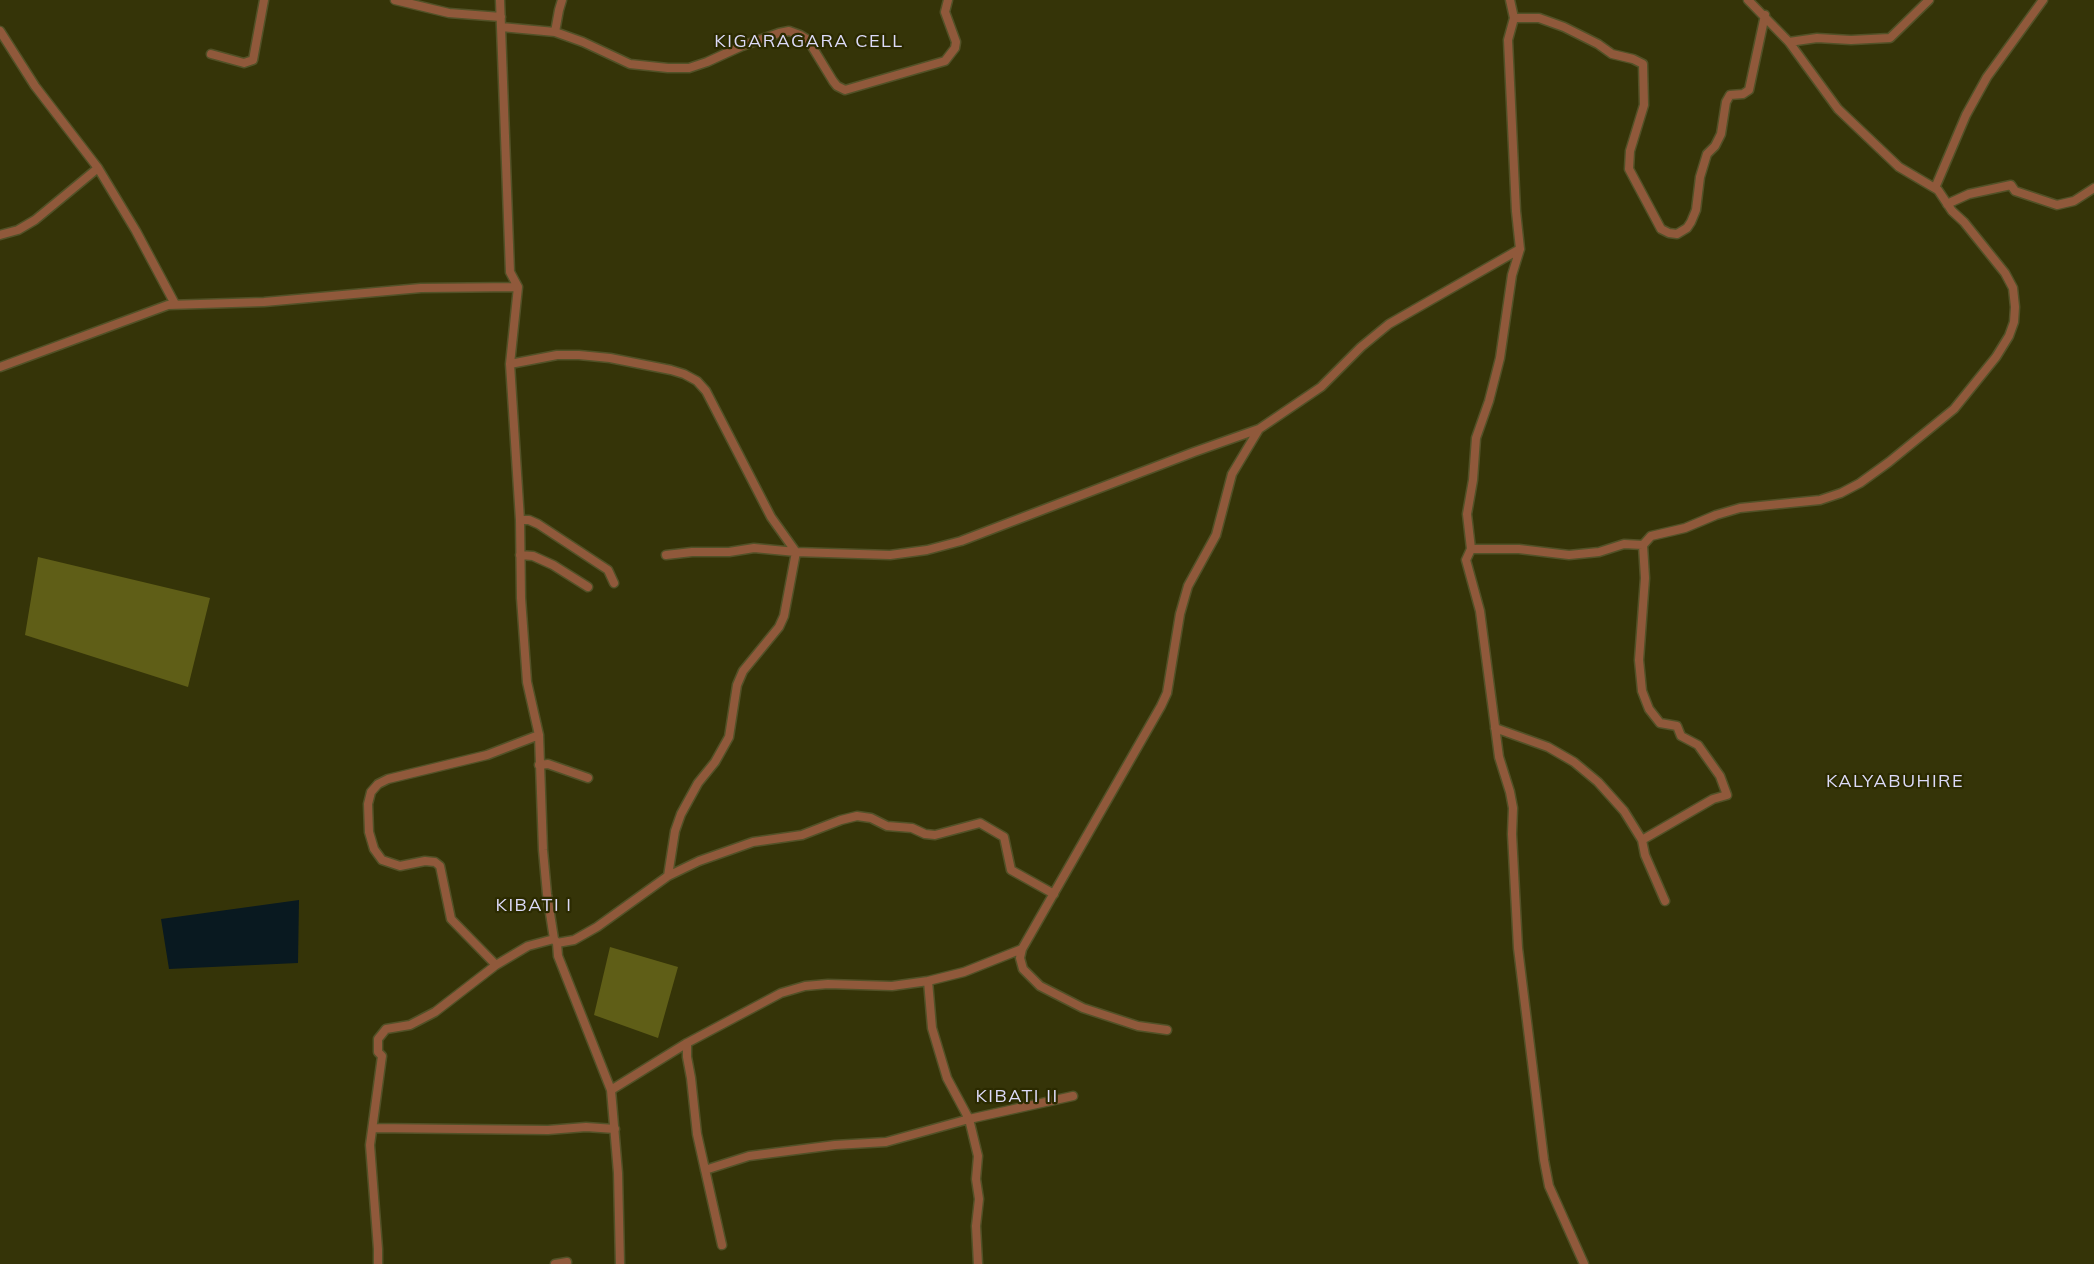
<!DOCTYPE html>
<html>
<head>
<meta charset="utf-8">
<style>
	body { margin:0 }
	canvas { display:block; background:#353408 }
</style>
</head>
<body>
<canvas width="2094" height="1264"></canvas>
<script>
const context = document.querySelector('canvas').getContext('2d');
context.lineJoin = 'round';
function fillPath(path, color) {
  context.fillStyle = color;
  context.fill(path, 'evenodd');
}
function poly(rows) {
  const path = new Path2D();
  for (const r of rows) {
    path.moveTo(r[0], r[1]);
    for (let i = 2; i < r.length; i += 2) path.lineTo(r[i], r[i + 1]);
  }
  return path;
}
function trace(path, color, width, dash) {
  context.strokeStyle = color;
  context.lineWidth = width;
  context.lineCap = dash ? 'butt' : 'round';
  context.setLineDash(dash || []);
  context.stroke(path);
}
function drawText(font, color, halo, rows, align = 'center') {
  context.font = font + ' Mulish,sans-serif';
  context.lineWidth = 4.5;
  context.setLineDash([]);
  context.textBaseline = 'middle';
  context.strokeStyle = halo;
  context.fillStyle = color;
  for (const [text, x, y, turn = 0] of rows) {
    context.save();
    context.translate(x, y);
    context.rotate((+turn || 0) * Math.PI / 180);
    context.textAlign = isNaN(turn) ? turn : align;
    if (halo) context.strokeText(text, 0, 0);
    context.fillText(text, 0, 0);
    context.restore();
  }
}
fillPath(poly([
	[38,557,210,598,188,687,25,635],
	[610,947,678,967,658,1038,594,1015]
]), '#5f5e17');
fillPath(poly([
	[299,900,298,963,169,969,161,919]
]), '#091920');
const minor = poly([
	[395,0,449,13,501,17],
	[500,0,510,272,518,287,510,364,520,520,521,598,527,682,539,735,543,850,547,894,554,939,557,943,558,956,611,1090,618,1173,620,1264],
	[1510,0,1514,18,1508,40,1516,211,1520,249,1512,275,1500,358,1489,401,1476,438,1473,480,1467,514,1471,549,1466,560,1480,611,1499,757,1510,792,1513,808,1512,834,1518,948,1544,1160,1549,1186,1584,1264],
	[1514,18,1539,18,1564,27,1598,44,1612,54,1633,59,1643,64,1644,105,1630,151,1629,169,1661,229,1669,233,1677,234,1687,228,1691,222,1696,210,1700,177,1707,154,1715,146,1721,134,1726,102,1730,95,1743,94,1749,90,1765,15],
	[501,27,555,32,583,42,630,64,668,68,689,68,707,62,742,46,779,33,789,31,800,35,808,40,833,81,837,86,845,90,945,61,955,48,956,42,945,12,948,0],
	[0,31,35,86,98,168,136,231,175,304],
	[555,32,559,10,562,0],
	[1789,42,1817,38,1851,40,1890,38,1929,0],
	[211,54,244,63,253,60,264,0],
	[1935,188,1966,115,1987,77,2043,0],
	[1947,204,1969,194,2011,185,2015,191,2057,205,2074,201,2094,188],
	[0,235,18,230,35,220,98,168],
	[510,364,557,355,579,355,610,358,671,370,684,374,697,381,706,391,771,517,796,552,784,616,779,627,743,671,737,685,729,737,715,762,698,783,681,814,675,831,668,876],
	[0,367,168,305,264,302,421,288,518,287],
	[520,520,529,520,538,524,608,570,614,583],
	[1471,549,1519,549,1569,555,1599,552,1624,544,1643,545,1651,536,1685,528,1716,515,1740,508,1820,500,1841,493,1860,483,1889,462,1954,409,1996,357,2009,336,2014,322,2015,307,2013,288,2005,273,1964,222,1952,211,1938,190,1899,167,1838,109,1789,42,1748,0],
	[520,555,533,556,553,565,588,587],
	[666,555,692,552,729,552,754,548,796,552,890,555,927,550,961,541,1194,452,1259,429],
	[1495,728,1548,747,1574,762,1598,782,1624,811,1642,840,1645,855,1665,901],
	[539,765,548,764,588,778],
	[1642,840,1713,799,1727,795,1720,776,1698,745,1681,736,1677,726,1660,723,1649,709,1642,691,1639,660,1645,578,1643,545],
	[557,943,574,940,597,927,668,876,699,861,753,842,802,835,841,820,857,816,871,818,887,826,912,828,925,834,935,835,980,823,1004,837,1011,870,1054,894],
	[1022,949,1020,958,1023,969,1040,986,1083,1008,1138,1026,1167,1030],
	[496,965,451,919,440,866,435,862,425,861,400,866,382,860,374,849,369,832,368,804,371,792,378,784,388,779,487,755,539,735],
	[928,981,932,1028,947,1078,969,1119,1073,1096],
	[687,1043,687,1057,691,1078,697,1134,722,1245],
	[611,1090,687,1043,781,993,805,986,828,984,892,986,928,981,964,972,1022,949,1161,706,1167,693,1180,614,1188,586,1216,535,1232,474,1259,429,1321,387,1361,347,1389,324,1520,249],
	[373,1128,548,1130,586,1127,615,1129],
	[705,1170,749,1156,835,1145,886,1142,969,1119,978,1156,976,1179,979,1199,976,1226,978,1264],
	[378,1264,378,1249,370,1145,382,1056,378,1052,378,1039,386,1029,410,1025,435,1012,496,965,528,946,554,939],
	[555,1264,567,1262]
]);
trace(minor, '#525127', 11);
trace(minor, '#90593b', 8);
context.letterSpacing = '1.5px';
drawText('18px', '#dddbf9', '#2b2a00', [
	["KIGARAGARA CELL",809,42],
	["KALYABUHIRE",1895,782],
	["KIBATI I",534,906],
	["KIBATI II",1017,1097]
]);
context.letterSpacing = '0px';
</script>
</body>
</html>
